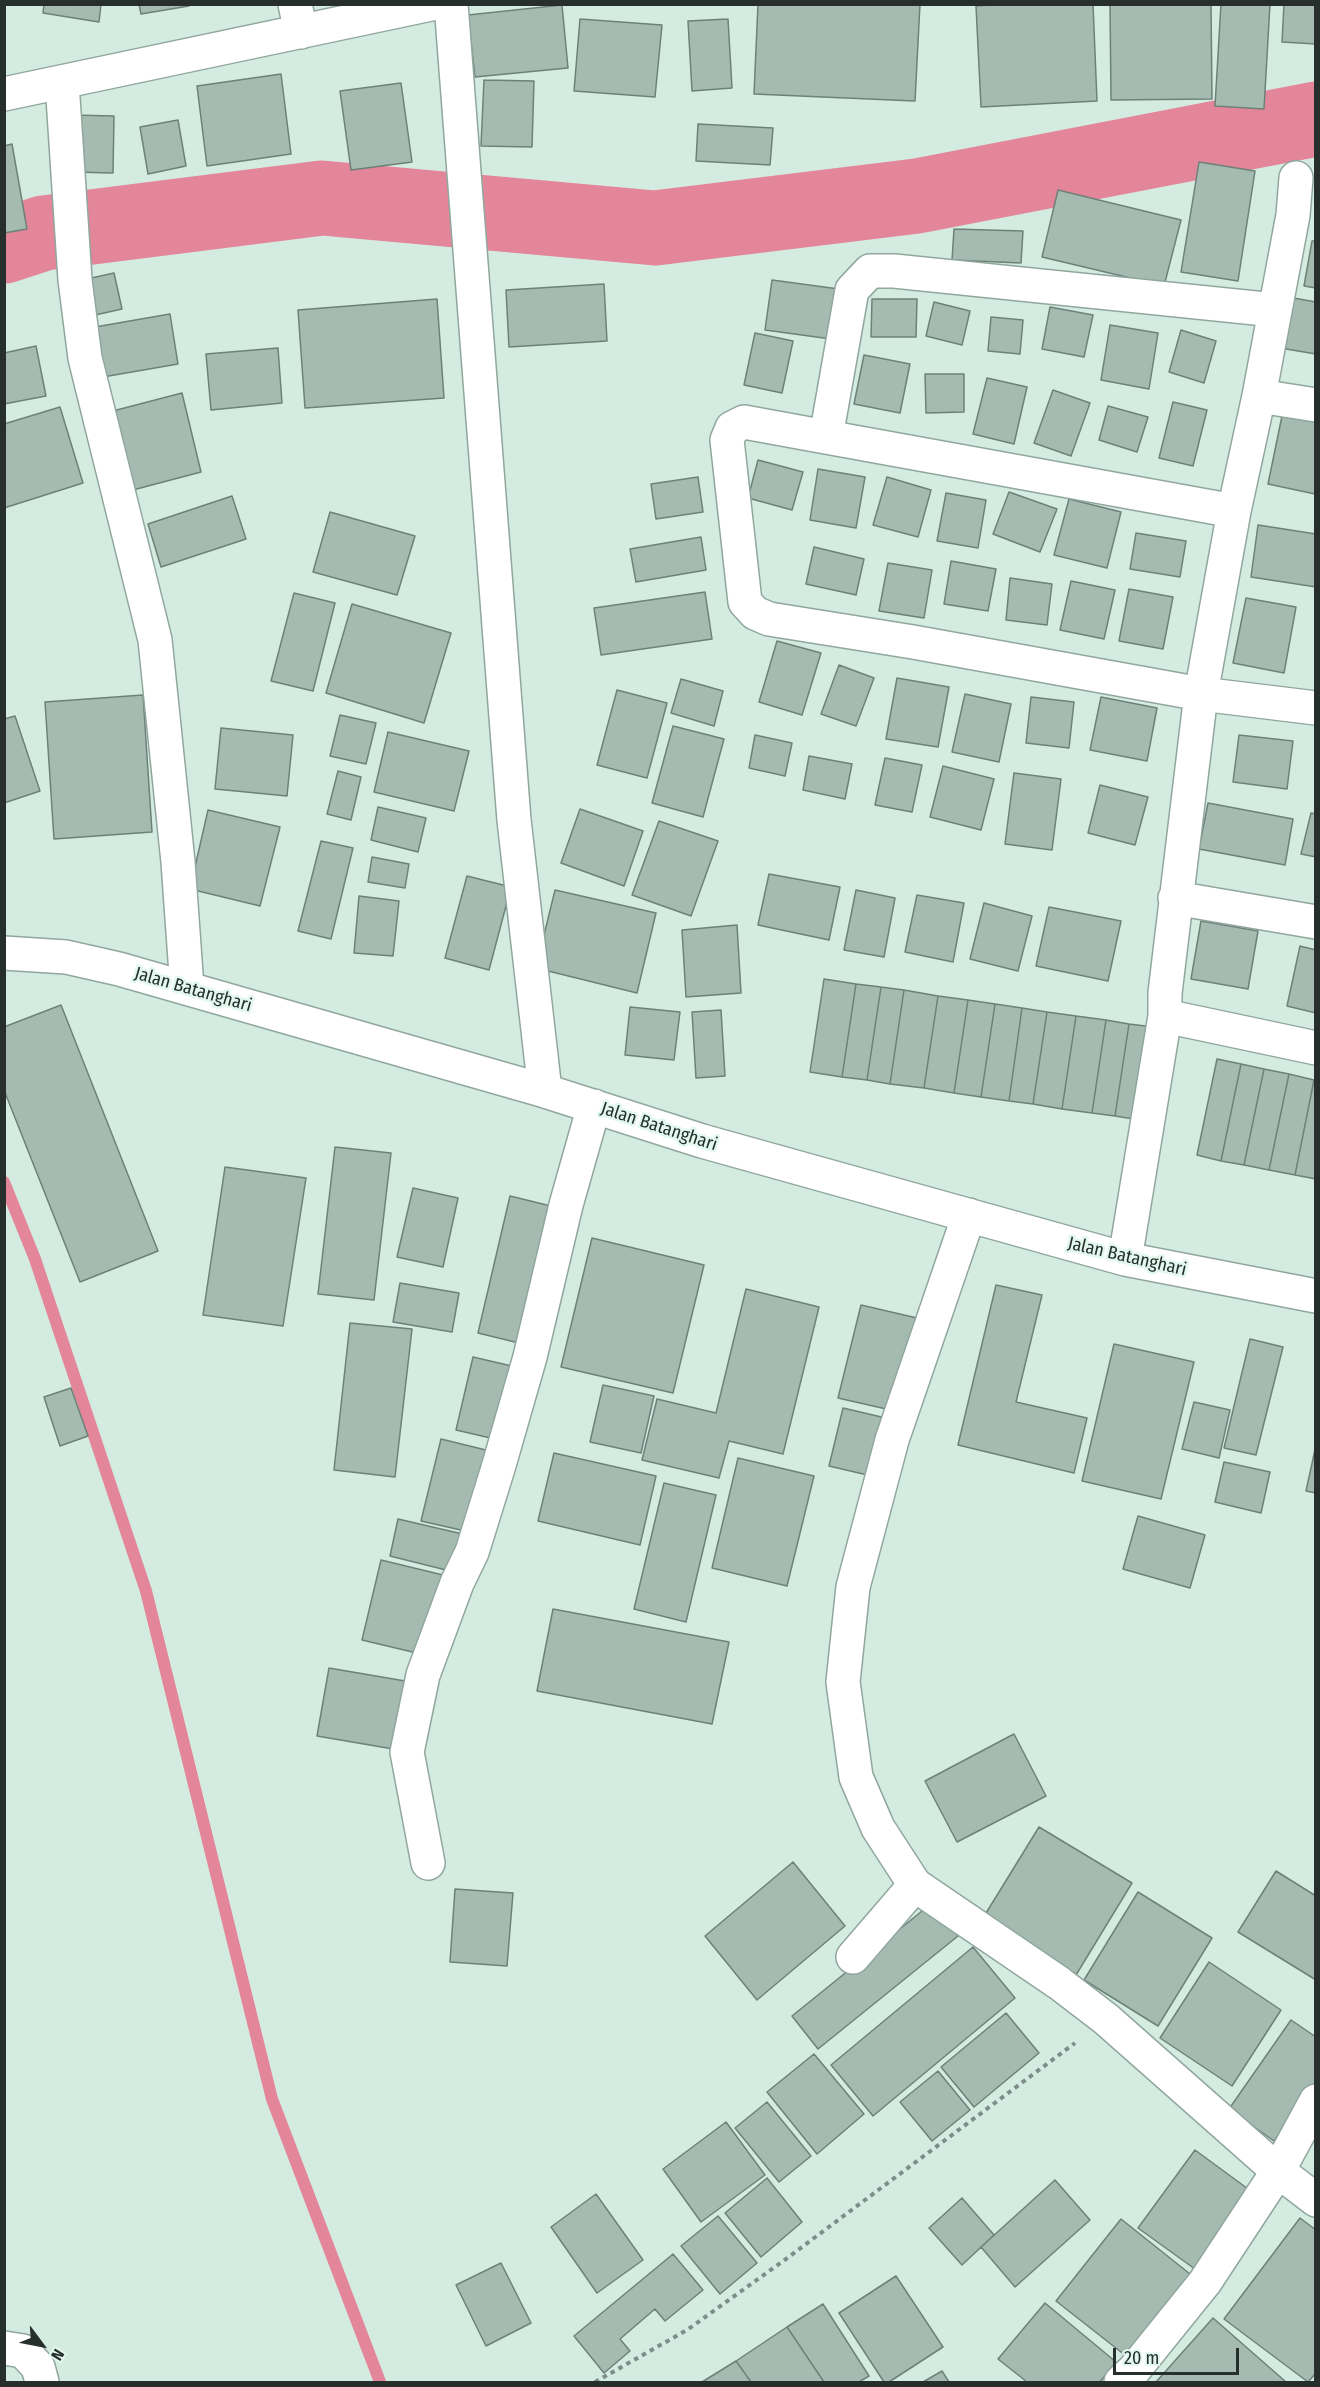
<!DOCTYPE html>
<html>
<head>
<meta charset="utf-8">
<style>
	body { margin:0 }
	#map { position:relative; width:1320px; height:2387px; overflow:hidden; background:#d4ebe2; font-family:"Fira Sans Condensed",sans-serif }
	canvas { display:block }
	.frame { position:absolute; inset:0; border:6px solid #262f2b; pointer-events:none }
	.north { position:absolute; left:12px; top:2315px; width:60px; height:60px; -webkit-text-stroke:4px #e2f8ef; paint-order:stroke; rotate:122deg; font-size:16px; font-weight:700; line-height:24px; text-align:center; color:#262f2b }
	.north::after { content:''; display:block; margin:auto; width:21px; height:27px; background:#262f2b; clip-path:polygon(50% 0,100% 100%,50% 72%,0 100%) }
	.scale { position:absolute; left:1113px; top:2348px; width:126px; height:27px; box-sizing:border-box; border:3px solid #262f2b; border-top:0; padding-left:8px; font-size:18px; line-height:21px; white-space:nowrap; color:#262f2b; -webkit-text-stroke:4px #e2f8ef; paint-order:stroke }
</style>
</head>
<body>
<div id="map">
<canvas width="1320" height="2387"></canvas>
<div class="frame"></div>
<div class="north">N</div>
<div class="scale">20 m</div>
</div>
<script>
const context = document.querySelector('canvas').getContext('2d');
context.lineJoin = 'round';
function poly(rows) {
  const path = new Path2D();
  for (const r of rows) {
    path.moveTo(r[0], r[1]);
    for (let i = 2; i < r.length; i += 2) path.lineTo(r[i], r[i + 1]);
  }
  return path;
}
function trace(path, color, width, dash) {
  context.strokeStyle = color;
  context.lineWidth = width;
  context.lineCap = dash ? 'butt' : 'round';
  context.setLineDash(dash || []);
  context.stroke(path);
}
function fillPath(path, color) {
  context.fillStyle = color;
  context.fill(path, 'evenodd');
}
function drawText(font, color, halo, rows, align = 'center') {
  context.font = font + ' "Fira Sans Condensed",sans-serif';
  context.lineWidth = 5;
  context.setLineDash([]);
  context.textBaseline = 'middle';
  context.strokeStyle = halo;
  context.fillStyle = color;
  for (const [text, x, y, turn = 0] of rows) {
    context.save();
    context.translate(x, y);
    context.rotate((+turn || 0) * Math.PI / 180);
    context.textAlign = isNaN(turn) ? turn : align;
    if (halo) context.strokeText(text, 0, 0);
    context.fillText(text, 0, 0);
    context.restore();
  }
}
trace(poly([
	[4,1182,35,1259,146,1591,272,2099,380,2382]
]), '#e48699', 12);
trace(poly([
	[4,246,44,233,322,198,655,228,917,196,1316,119]
]), '#e48699', 75);
const building = poly([
	[44,4,101,4,99,22,43,13,44,4],
	[139,4,189,4,189,6,141,14,139,4],
	[758,4,920,4,915,101,754,94,758,4],
	[1003,4,1093,4,1097,101,981,107,976,6,1003,4],
	[1110,4,1211,4,1212,99,1111,100,1110,4],
	[1221,4,1270,4,1264,109,1215,106,1221,4],
	[1284,4,1316,4,1316,44,1282,42,1284,4],
	[562,5,568,68,475,77,468,15,562,5],
	[580,19,662,25,655,97,574,91,580,19],
	[728,19,732,88,692,91,688,21,728,19],
	[281,74,291,154,207,166,197,86,281,74],
	[484,80,534,81,532,147,481,146,484,80],
	[401,83,412,162,351,170,340,91,401,83],
	[72,115,114,116,113,173,72,172,72,115],
	[178,120,186,166,148,174,140,127,178,120],
	[698,124,773,128,770,165,696,161,698,124],
	[12,144,27,229,4,233,4,146,12,144],
	[1199,162,1255,171,1238,281,1181,272,1199,162],
	[1058,190,1181,220,1164,286,1042,257,1058,190],
	[954,229,1023,231,1021,263,952,260,954,229],
	[1312,241,1316,241,1316,288,1304,286,1312,241],
	[114,273,122,309,86,317,78,281,114,273],
	[772,280,839,289,831,339,765,330,772,280],
	[604,284,607,341,509,347,506,290,604,284],
	[1288,297,1316,302,1316,354,1280,348,1288,297],
	[437,299,444,398,305,408,298,310,437,299],
	[872,299,917,299,916,337,871,337,872,299],
	[934,302,970,311,962,345,926,336,934,302],
	[1050,307,1093,315,1084,357,1042,349,1050,307],
	[170,314,178,364,103,377,95,327,170,314],
	[991,317,1023,320,1020,354,988,351,991,317],
	[1110,325,1158,333,1149,389,1101,380,1110,325],
	[1181,330,1216,341,1204,383,1169,372,1181,330],
	[755,333,793,341,782,393,744,385,755,333],
	[36,346,46,396,4,404,4,353,36,346],
	[278,348,282,403,211,410,206,354,278,348],
	[864,355,910,364,900,413,854,404,864,355],
	[925,374,964,374,964,412,926,413,925,374],
	[987,378,1027,387,1014,444,973,434,987,378],
	[1053,390,1090,403,1071,456,1034,443,1053,390],
	[182,393,201,472,129,491,109,412,182,393],
	[1173,402,1207,410,1193,466,1159,458,1173,402],
	[1108,406,1148,417,1137,452,1099,440,1108,406],
	[60,407,83,483,4,508,4,424,60,407],
	[1283,411,1316,418,1315,494,1268,484,1283,411],
	[758,460,803,472,792,510,748,498,758,460],
	[818,469,865,477,856,528,810,520,818,469],
	[698,477,703,512,656,519,651,484,698,477],
	[887,477,931,490,918,537,873,525,887,477],
	[1009,492,1057,509,1040,552,993,534,1009,492],
	[946,493,986,500,978,548,937,541,946,493],
	[232,496,246,539,161,567,148,524,232,496],
	[1069,499,1121,512,1107,568,1054,555,1069,499],
	[330,512,415,536,397,595,313,572,330,512],
	[1258,525,1316,534,1316,587,1251,577,1258,525],
	[1136,533,1186,541,1180,577,1130,569,1136,533],
	[701,537,706,570,636,582,630,549,701,537],
	[814,547,864,559,856,595,806,584,814,547],
	[951,561,996,569,988,611,944,604,951,561],
	[888,563,932,570,924,618,879,611,888,563],
	[1010,578,1052,584,1047,625,1006,620,1010,578],
	[1071,581,1115,590,1104,639,1060,630,1071,581],
	[1129,589,1173,597,1163,649,1119,641,1129,589],
	[705,592,712,639,601,655,594,608,705,592],
	[294,593,335,603,313,691,271,681,294,593],
	[1246,598,1296,607,1284,673,1233,663,1246,598],
	[352,604,451,633,424,723,326,693,352,604],
	[777,641,821,653,802,715,759,702,777,641],
	[839,665,874,678,856,726,821,714,839,665],
	[897,678,949,687,938,747,886,739,897,678],
	[681,679,723,691,714,726,671,713,681,679],
	[617,690,667,703,647,778,597,765,617,690],
	[965,694,1011,704,999,762,952,752,965,694],
	[143,695,152,832,54,839,45,702,143,695],
	[1031,697,1074,702,1069,748,1026,743,1031,697],
	[1101,697,1157,708,1147,761,1090,750,1101,697],
	[340,715,376,723,366,764,330,756,340,715],
	[15,716,40,791,4,803,4,719,15,716],
	[673,726,724,739,703,817,652,803,673,726],
	[221,728,293,735,287,796,215,789,221,728],
	[388,732,469,751,454,811,374,792,388,732],
	[755,735,792,743,785,776,749,768,755,735],
	[1239,735,1293,741,1287,789,1233,782,1239,735],
	[809,756,852,764,845,799,803,790,809,756],
	[885,758,922,765,912,812,875,805,885,758],
	[943,766,994,779,981,830,930,817,943,766],
	[338,771,361,777,351,820,327,814,338,771],
	[1014,773,1061,779,1052,850,1005,844,1014,773],
	[1100,785,1148,797,1135,845,1088,833,1100,785],
	[1208,803,1293,819,1285,865,1199,849,1208,803],
	[378,807,426,818,418,852,371,840,378,807],
	[580,809,643,831,624,886,561,863,580,809],
	[208,810,280,827,260,906,190,889,208,810],
	[1311,813,1316,814,1316,857,1301,854,1311,813],
	[659,821,718,841,691,916,632,895,659,821],
	[321,841,353,848,331,939,298,931,321,841],
	[372,857,409,864,405,888,368,882,372,857],
	[769,874,840,887,829,940,758,925,769,874],
	[467,876,511,887,489,970,445,958,467,876],
	[555,890,656,913,637,993,536,968,555,890],
	[856,890,895,898,884,957,844,950,856,890],
	[917,895,964,903,953,962,905,952,917,895],
	[359,896,399,901,393,956,354,953,359,896],
	[984,903,1032,916,1018,971,970,959,984,903],
	[1049,907,1121,921,1108,981,1036,966,1049,907],
	[1201,921,1258,931,1248,989,1191,979,1201,921],
	[737,925,741,993,686,997,682,930,737,925],
	[1300,946,1316,950,1316,1013,1287,1006,1300,946],
	[824,979,856,984,842,1077,810,1072,824,979],
	[856,984,881,987,867,1080,842,1077,856,984],
	[881,987,904,990,890,1084,867,1080,881,987],
	[904,990,938,996,924,1088,890,1084,904,990],
	[938,996,968,1000,954,1093,924,1088,938,996],
	[968,1000,995,1004,981,1097,954,1093,968,1000],
	[995,1004,1022,1008,1009,1101,981,1097,995,1004],
	[61,1005,158,1251,80,1282,4,1090,4,1027,61,1005],
	[630,1007,680,1012,674,1060,625,1055,630,1007],
	[1022,1008,1047,1012,1033,1104,1009,1101,1022,1008],
	[721,1010,725,1076,696,1078,692,1012,721,1010],
	[1047,1012,1076,1016,1062,1109,1033,1104,1047,1012],
	[1076,1016,1106,1020,1092,1113,1062,1109,1076,1016],
	[1106,1020,1129,1024,1115,1116,1092,1113,1106,1020],
	[1129,1024,1154,1027,1140,1120,1115,1116,1129,1024],
	[1217,1059,1241,1064,1221,1161,1197,1155,1217,1059],
	[1241,1064,1264,1069,1244,1165,1221,1161,1241,1064],
	[1264,1069,1289,1074,1269,1170,1244,1165,1264,1069],
	[1289,1074,1314,1080,1295,1175,1269,1170,1289,1074],
	[1314,1080,1316,1080,1316,1179,1295,1175,1314,1080],
	[335,1147,391,1153,374,1300,318,1294,335,1147],
	[225,1167,306,1178,283,1326,203,1315,225,1167],
	[413,1188,458,1198,443,1267,397,1257,413,1188],
	[510,1196,555,1207,523,1344,478,1333,510,1196],
	[592,1238,704,1265,673,1393,561,1367,592,1238],
	[400,1283,459,1293,452,1332,393,1322,400,1283],
	[996,1285,1042,1295,1016,1402,1087,1418,1074,1473,958,1445,996,1285],
	[746,1289,819,1307,783,1454,729,1441,719,1478,642,1460,657,1399,716,1413,746,1289],
	[861,1305,917,1318,895,1411,838,1398,861,1305],
	[350,1323,412,1329,395,1477,334,1470,350,1323],
	[1250,1339,1283,1347,1256,1455,1224,1448,1250,1339],
	[1114,1344,1194,1362,1161,1499,1082,1481,1114,1344],
	[473,1357,516,1367,499,1440,456,1430,473,1357],
	[603,1385,654,1396,641,1453,590,1442,603,1385],
	[71,1388,88,1436,60,1446,44,1397,71,1388],
	[1194,1402,1230,1410,1219,1458,1182,1449,1194,1402],
	[843,1408,890,1419,876,1477,829,1466,843,1408],
	[441,1439,494,1452,474,1533,421,1521,441,1439],
	[1316,1445,1316,1493,1306,1491,1316,1445],
	[554,1453,656,1476,640,1545,538,1521,554,1453],
	[738,1458,814,1476,787,1586,712,1568,738,1458],
	[1224,1462,1270,1472,1261,1513,1215,1502,1224,1462],
	[664,1483,716,1495,686,1622,634,1609,664,1483],
	[1138,1516,1205,1535,1190,1588,1123,1569,1138,1516],
	[398,1519,467,1535,458,1573,390,1556,398,1519],
	[381,1560,443,1575,425,1655,362,1640,381,1560],
	[553,1609,729,1642,712,1724,537,1691,553,1609],
	[329,1668,411,1682,399,1750,317,1736,329,1668],
	[1014,1734,1046,1796,957,1842,925,1781,1014,1734],
	[1039,1827,1132,1883,1076,1975,983,1918,1039,1827],
	[793,1862,845,1926,757,2000,705,1936,793,1862],
	[1276,1871,1316,1896,1316,1980,1238,1932,1276,1871],
	[455,1889,513,1893,507,1966,450,1962,455,1889],
	[1138,1892,1212,1938,1158,2026,1084,1980,1138,1892],
	[932,1903,958,1936,818,2049,792,2016,932,1903],
	[973,1947,1015,1998,873,2116,831,2065,973,1947],
	[1209,1962,1281,2010,1232,2086,1160,2038,1209,1962],
	[1006,2013,1039,2053,974,2107,941,2067,1006,2013],
	[1291,2020,1316,2037,1316,2083,1274,2141,1229,2109,1291,2020],
	[814,2054,864,2114,817,2154,767,2092,814,2054],
	[938,2071,970,2110,932,2141,900,2102,938,2071],
	[767,2102,811,2156,779,2182,735,2128,767,2102],
	[726,2122,765,2175,701,2222,663,2169,726,2122],
	[1195,2150,1255,2194,1199,2272,1138,2228,1195,2150],
	[767,2178,802,2222,761,2257,725,2213,767,2178],
	[1055,2180,1090,2220,1015,2287,981,2247,1055,2180],
	[596,2194,643,2260,597,2293,551,2227,596,2194],
	[962,2198,994,2235,962,2265,929,2228,962,2198],
	[718,2216,757,2263,720,2294,681,2246,718,2216],
	[1300,2218,1316,2230,1316,2373,1308,2382,1224,2319,1300,2218],
	[1121,2219,1190,2274,1126,2356,1056,2301,1121,2219],
	[673,2254,703,2290,665,2321,655,2309,620,2339,630,2351,604,2373,574,2336,673,2254],
	[501,2263,531,2323,486,2346,456,2285,501,2263],
	[896,2276,943,2347,889,2382,884,2382,839,2313,896,2276],
	[1045,2303,1116,2362,1100,2382,1027,2382,998,2359,1045,2303],
	[823,2304,869,2376,859,2382,824,2382,787,2327,823,2304],
	[1213,2318,1286,2382,1156,2382,1213,2318],
	[787,2327,824,2382,751,2382,736,2361,787,2327],
	[736,2361,751,2382,702,2382,736,2361],
	[942,2371,949,2382,923,2382,942,2371]
]);
fillPath(building, '#a5bbb2');
trace(building, '#6d8179', 1.5);
const minor = poly([
	[295,4,301,32],
	[451,4,514,820,545,1091],
	[62,82,75,280,85,358,155,640,178,862,187,988],
	[4,94,431,4],
	[1259,396,1316,405],
	[826,437,744,422,732,428,727,440,745,602,755,613,769,619,913,642,1201,694,1316,708],
	[1234,511,826,437,852,290,870,271,894,271,1275,310],
	[1175,898,1316,922],
	[4,953,66,957,119,969,545,1091,702,1141,1125,1259,1316,1296],
	[1165,1016,1316,1048],
	[969,1215,892,1440,853,1587,843,1682,856,1777,878,1828,915,1885,1059,1983,1106,2019,1278,2171,1316,2200],
	[1125,1259,1165,1016,1165,993,1201,694,1234,511,1259,396,1293,215,1296,178],
	[428,1863,407,1752,423,1675,457,1583,472,1552,499,1465,530,1357,566,1205,594,1106],
	[853,1957,915,1885],
	[4,2348,23,2351,38,2367,42,2382],
	[1121,2382,1134,2370,1205,2282,1278,2171,1316,2101]
]);
trace(minor, '#91a79e', 36);
trace(poly([
	[595,2382,687,2330,786,2259,1075,2043]
]), '#7d8d87', 4, [4.5, 4.5]);
trace(minor, '#fff', 33);
drawText('18px', '#262f2b', '#e2f8ef', [
	["Jalan Batanghari",193,990,16],
	["Jalan Batanghari",659,1127,18],
	["Jalan Batanghari",1127,1257,13]
]);
</script>
</body>
</html>
